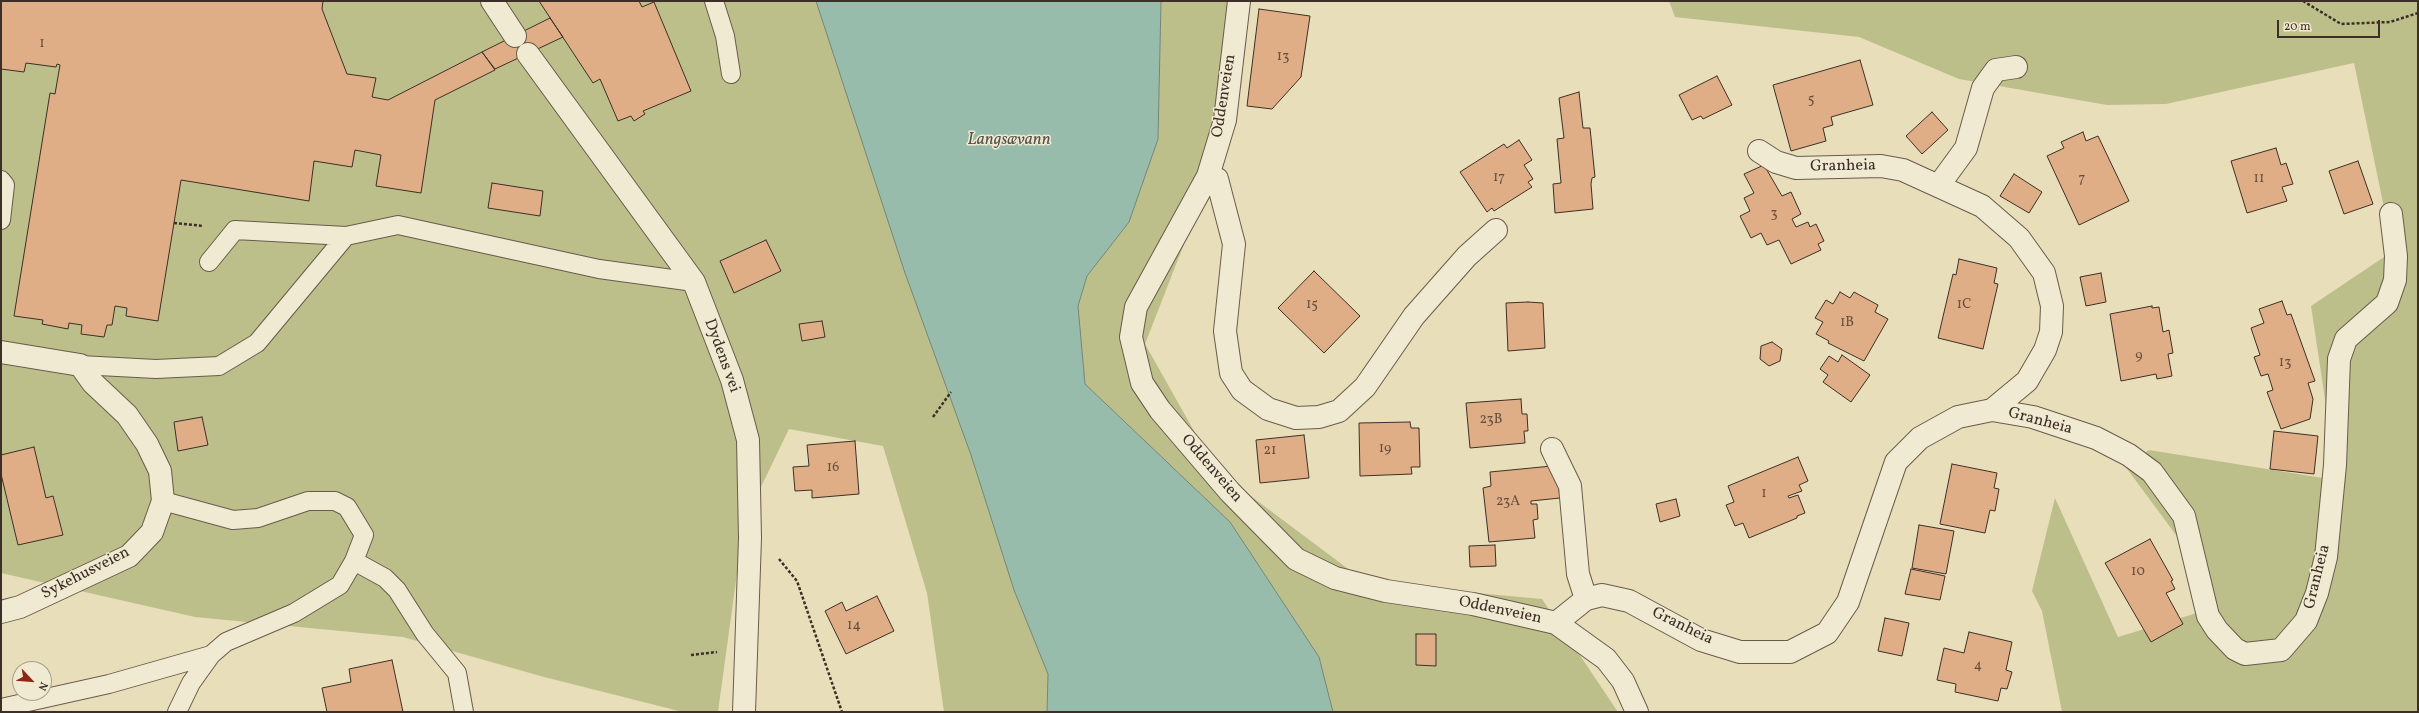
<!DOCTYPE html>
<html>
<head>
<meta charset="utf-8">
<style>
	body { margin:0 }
	#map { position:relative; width:2419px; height:713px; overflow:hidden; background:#e9deba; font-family:Vollkorn,serif }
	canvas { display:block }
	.frame { position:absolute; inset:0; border:2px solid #3d2f27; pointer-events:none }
	.north { position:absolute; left:12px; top:661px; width:40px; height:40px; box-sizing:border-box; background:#f1ead2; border:1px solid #a99f8e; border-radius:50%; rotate:116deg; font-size:11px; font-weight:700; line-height:16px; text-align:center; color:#3d2f27 }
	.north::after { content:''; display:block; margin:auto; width:14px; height:18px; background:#8f2418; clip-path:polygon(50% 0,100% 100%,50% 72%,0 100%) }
	.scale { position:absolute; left:2277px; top:20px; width:103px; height:18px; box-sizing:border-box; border:2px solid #3d2f27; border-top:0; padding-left:5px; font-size:12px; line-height:14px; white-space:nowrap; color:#3d2f27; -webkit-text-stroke:3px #f1ead2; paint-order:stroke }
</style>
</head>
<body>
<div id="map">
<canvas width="2419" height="713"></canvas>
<div class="frame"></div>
<div class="north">N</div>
<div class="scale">20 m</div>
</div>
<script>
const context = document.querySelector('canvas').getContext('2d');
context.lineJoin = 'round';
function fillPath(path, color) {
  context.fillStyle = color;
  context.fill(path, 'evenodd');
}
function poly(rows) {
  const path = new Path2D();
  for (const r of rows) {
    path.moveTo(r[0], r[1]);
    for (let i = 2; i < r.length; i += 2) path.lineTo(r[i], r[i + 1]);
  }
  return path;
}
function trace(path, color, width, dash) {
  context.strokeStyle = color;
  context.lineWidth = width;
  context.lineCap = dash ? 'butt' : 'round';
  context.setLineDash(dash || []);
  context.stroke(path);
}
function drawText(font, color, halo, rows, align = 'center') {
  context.font = font + ' Vollkorn,serif';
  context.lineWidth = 3;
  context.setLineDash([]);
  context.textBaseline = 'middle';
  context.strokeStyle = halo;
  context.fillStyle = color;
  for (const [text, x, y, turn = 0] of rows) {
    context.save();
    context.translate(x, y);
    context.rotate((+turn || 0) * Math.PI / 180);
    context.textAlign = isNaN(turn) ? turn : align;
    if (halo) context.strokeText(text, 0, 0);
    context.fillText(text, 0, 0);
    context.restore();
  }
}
fillPath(poly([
	[1,1,816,1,905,273,971,455,1014,590,1048,674,1047,712,944,712,927,593,883,446,789,429,744,522,718,712,683,712,544,677,403,637,195,617,1,573],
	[1161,1,1249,1,1220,152,1145,344,1216,470,1367,583,1542,599,1618,712,1333,712,1319,657,1230,522,1085,384,1078,306,1087,276,1129,222,1158,139],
	[1669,1,2418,1,2418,712,2062,712,2042,611,2032,591,2055,498,2118,637,2200,612,2190,554,2125,466,2149,450,2323,478,2329,426,2311,306,2393,251,2354,63,2166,104,2107,105,1959,79,1859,37,1675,17]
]), '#bdbf8b');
const water = poly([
	[816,1,1161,1,1158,139,1129,222,1087,276,1078,306,1085,384,1230,522,1319,657,1333,712,1047,712,1048,674,1014,590,971,455,905,273,816,1]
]);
fillPath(water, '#98bcac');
trace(water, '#748477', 1);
const building = poly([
	[1,1,323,1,322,9,347,74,376,78,372,97,388,100,482,52,495,70,435,100,421,193,376,186,381,155,355,150,352,167,314,161,309,201,181,180,158,321,126,316,127,308,115,306,112,325,107,325,104,337,81,334,82,325,69,323,68,329,42,324,43,320,14,316,50,93,55,94,60,65,57,64,56,67,26,63,24,72,1,69,1,1],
	[539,1,639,1,642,7,654,2,691,91,643,111,645,114,634,121,631,116,618,121,600,79,593,83,539,1],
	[1259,9,1310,16,1301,77,1272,109,1247,106,1259,9],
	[550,18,563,37,495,69,482,52,550,18],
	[1860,60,1873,105,1831,117,1833,125,1823,128,1826,141,1791,151,1773,85,1860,60],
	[1717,76,1732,105,1703,119,1701,116,1692,120,1679,95,1717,76],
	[1579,92,1583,128,1590,128,1595,177,1592,178,1591,184,1593,209,1555,213,1553,184,1561,183,1557,139,1564,138,1559,98,1579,92],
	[1932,112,1948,130,1922,154,1906,136,1932,112],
	[2083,132,2086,141,2098,136,2129,201,2079,225,2047,156,2064,148,2061,142,2083,132],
	[1519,140,1532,160,1524,165,1533,179,1528,182,1532,187,1494,211,1492,208,1487,212,1460,172,1504,144,1507,148,1519,140],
	[2276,148,2281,165,2286,163,2293,184,2282,187,2287,201,2247,213,2231,161,2276,148],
	[2358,161,2373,204,2344,214,2329,171,2358,161],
	[1764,165,1782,196,1791,192,1801,214,1792,219,1796,227,1808,222,1810,227,1816,224,1824,241,1818,244,1821,250,1791,264,1779,240,1767,245,1761,233,1751,238,1740,216,1750,211,1744,198,1754,193,1744,174,1764,165],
	[2014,174,2042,192,2029,213,2000,196,2014,174],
	[492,183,543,191,540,216,488,208,492,183],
	[766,240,781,271,734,293,720,261,766,240],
	[1959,259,1997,268,1994,283,1998,284,1983,349,1938,338,1953,274,1956,275,1959,259],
	[1314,271,1360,316,1324,353,1278,308,1314,271],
	[2101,273,2106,302,2086,306,2080,277,2101,273],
	[1840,292,1850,298,1854,292,1878,305,1875,312,1888,319,1864,361,1828,343,1829,341,1816,334,1823,322,1815,318,1826,300,1833,304,1840,292],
	[2282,301,2287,315,2291,314,2315,381,2308,383,2313,399,2310,419,2281,429,2267,392,2273,390,2268,374,2261,376,2254,357,2260,355,2251,328,2264,323,2259,309,2282,301],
	[1528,302,1543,303,1545,348,1508,351,1506,303,1528,302],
	[2152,306,2152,308,2159,307,2163,332,2169,330,2173,353,2168,354,2172,376,2157,379,2156,374,2121,381,2110,314,2152,306],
	[822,321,825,337,802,341,799,324,822,321],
	[1772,342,1782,349,1780,361,1769,366,1760,359,1761,346,1772,342],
	[1842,355,1870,375,1851,402,1823,382,1828,375,1820,369,1829,356,1838,362,1842,355],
	[1521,399,1522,414,1527,414,1528,431,1524,431,1525,443,1470,448,1466,403,1521,399],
	[202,417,208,445,178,451,174,422,202,417],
	[1410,422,1411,428,1419,428,1420,467,1411,467,1412,474,1360,476,1359,423,1410,422],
	[2274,431,2318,436,2314,474,2270,469,2274,431],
	[1304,435,1309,478,1260,483,1256,440,1304,435],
	[855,441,859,494,812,498,812,490,795,491,793,467,809,466,807,445,855,441],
	[34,447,46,498,53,496,63,535,18,545,1,474,1,455,34,447],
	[1798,457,1808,481,1799,485,1802,491,1788,496,1789,498,1798,495,1805,513,1797,516,1797,518,1749,538,1743,523,1735,526,1726,505,1734,502,1728,486,1798,457],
	[1952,464,1997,473,1994,488,1999,489,1995,511,1990,510,1985,533,1940,524,1952,464],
	[1552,466,1558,482,1560,498,1531,501,1531,504,1537,504,1538,519,1533,520,1535,538,1489,542,1483,488,1491,486,1490,472,1552,466],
	[1676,499,1680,516,1660,522,1656,504,1676,499],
	[1919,525,1954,531,1946,574,1912,568,1919,525],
	[2150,539,2173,580,2171,581,2175,589,2166,593,2183,624,2151,642,2105,563,2150,539],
	[1495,545,1496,566,1470,567,1469,546,1495,545],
	[1911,569,1945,576,1940,600,1905,594,1911,569],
	[877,596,894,631,846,654,825,611,842,602,846,611,877,596],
	[1885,618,1909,623,1902,656,1878,651,1885,618],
	[1969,632,2012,642,2006,670,2012,672,2007,689,2001,688,1998,701,1955,692,1956,684,1937,680,1944,648,1964,653,1969,632],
	[1416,634,1436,634,1436,666,1416,665,1416,634],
	[392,660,403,712,327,712,322,688,351,682,349,669,392,660]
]);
fillPath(building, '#dfae86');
trace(building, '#3d2f27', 1);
const service = poly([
	[714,1,725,36,731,74],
	[1,180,5,185,1,220],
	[209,262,235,230,346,236],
	[80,365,156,369,219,366,257,343,346,236,398,225,599,269,694,282],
	[163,501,233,520,258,518,308,501,335,501,347,507,364,535,354,561,340,585,294,613,226,642,211,655,191,683,177,712],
	[354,561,385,578,397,590,425,634,457,673,464,712],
	[1,708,109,684,211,655]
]);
const minor = poly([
	[1239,1,1225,120,1208,176,1136,307,1131,337,1142,383,1160,410,1230,492,1296,559,1335,578,1386,591,1473,604,1556,623,1606,659,1623,681,1637,712],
	[1208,176,1217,179,1234,244,1225,331,1231,373,1242,390,1268,409,1296,418,1319,417,1339,411,1365,387,1414,316,1467,256,1496,230],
	[1939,185,1966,148,1983,88,1996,70,2016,67],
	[1,352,80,365,93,383,127,415,147,444,160,471,163,501,152,532,129,556,20,607,1,612],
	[1992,410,2033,417,2096,438,2129,455,2152,472,2184,516,2208,616,2217,630,2235,649,2245,654,2281,650,2306,621,2317,593,2326,557,2335,465,2339,359,2346,339,2387,303,2395,280,2396,256,2391,214],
	[1552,449,1570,486,1578,574,1586,599],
	[1556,623,1586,599,1602,595,1629,601,1701,640,1740,652,1790,652,1827,633,1848,602,1896,462,1920,438,1958,417,1992,410,2027,381,2045,350,2051,332,2052,306,2044,273,2019,238,1982,206,1903,170,1881,166,1796,168,1776,162,1759,151]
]);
const tertiary = poly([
	[492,1,515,36],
	[528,54,694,282,732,380,748,440,750,538,744,712]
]);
trace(service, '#685b4c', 20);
trace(minor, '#685b4c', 24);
trace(tertiary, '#685b4c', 24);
trace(poly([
	[2303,1,2341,24,2390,22,2418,13],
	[174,223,203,226],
	[933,417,951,392],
	[779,559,797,581,842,712],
	[691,655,717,652]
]), '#3d2f27', 2.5, [3, 2]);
trace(service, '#f1ead2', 18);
trace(minor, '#f1ead2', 22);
trace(tertiary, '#f1ead2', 22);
drawText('14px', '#664f3f', null, [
	["1",42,44],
	["13",1283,57],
	["5",1811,100],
	["17",1499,178],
	["7",2082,179],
	["11",2259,179],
	["3",1774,214],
	["15",1312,305],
	["1C",1964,305],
	["1B",1847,323],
	["9",2139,356],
	["13",2285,363],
	["23B",1491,420],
	["19",1385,449],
	["21",1270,451],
	["16",833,468],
	["1",1764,494],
	["23A",1508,502],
	["10",2138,572],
	["14",854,626],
	["4",1978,666]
]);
drawText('16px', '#3d2f27', '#f1ead2', [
	["Oddenveien",1225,96,-81],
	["Granheia",1843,167,-1],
	["Dydens vei",721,356,70],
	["Granheia",2040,422,15],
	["Oddenveien",1211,469,49],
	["Sykehusveien",86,574,-27],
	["Granheia",2318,577,-76],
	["Oddenveien",1500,611,12],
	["Granheia",1682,627,26]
]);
drawText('italic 17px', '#545248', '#f1ead2', [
	["Langsævann",1009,141]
]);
</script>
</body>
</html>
